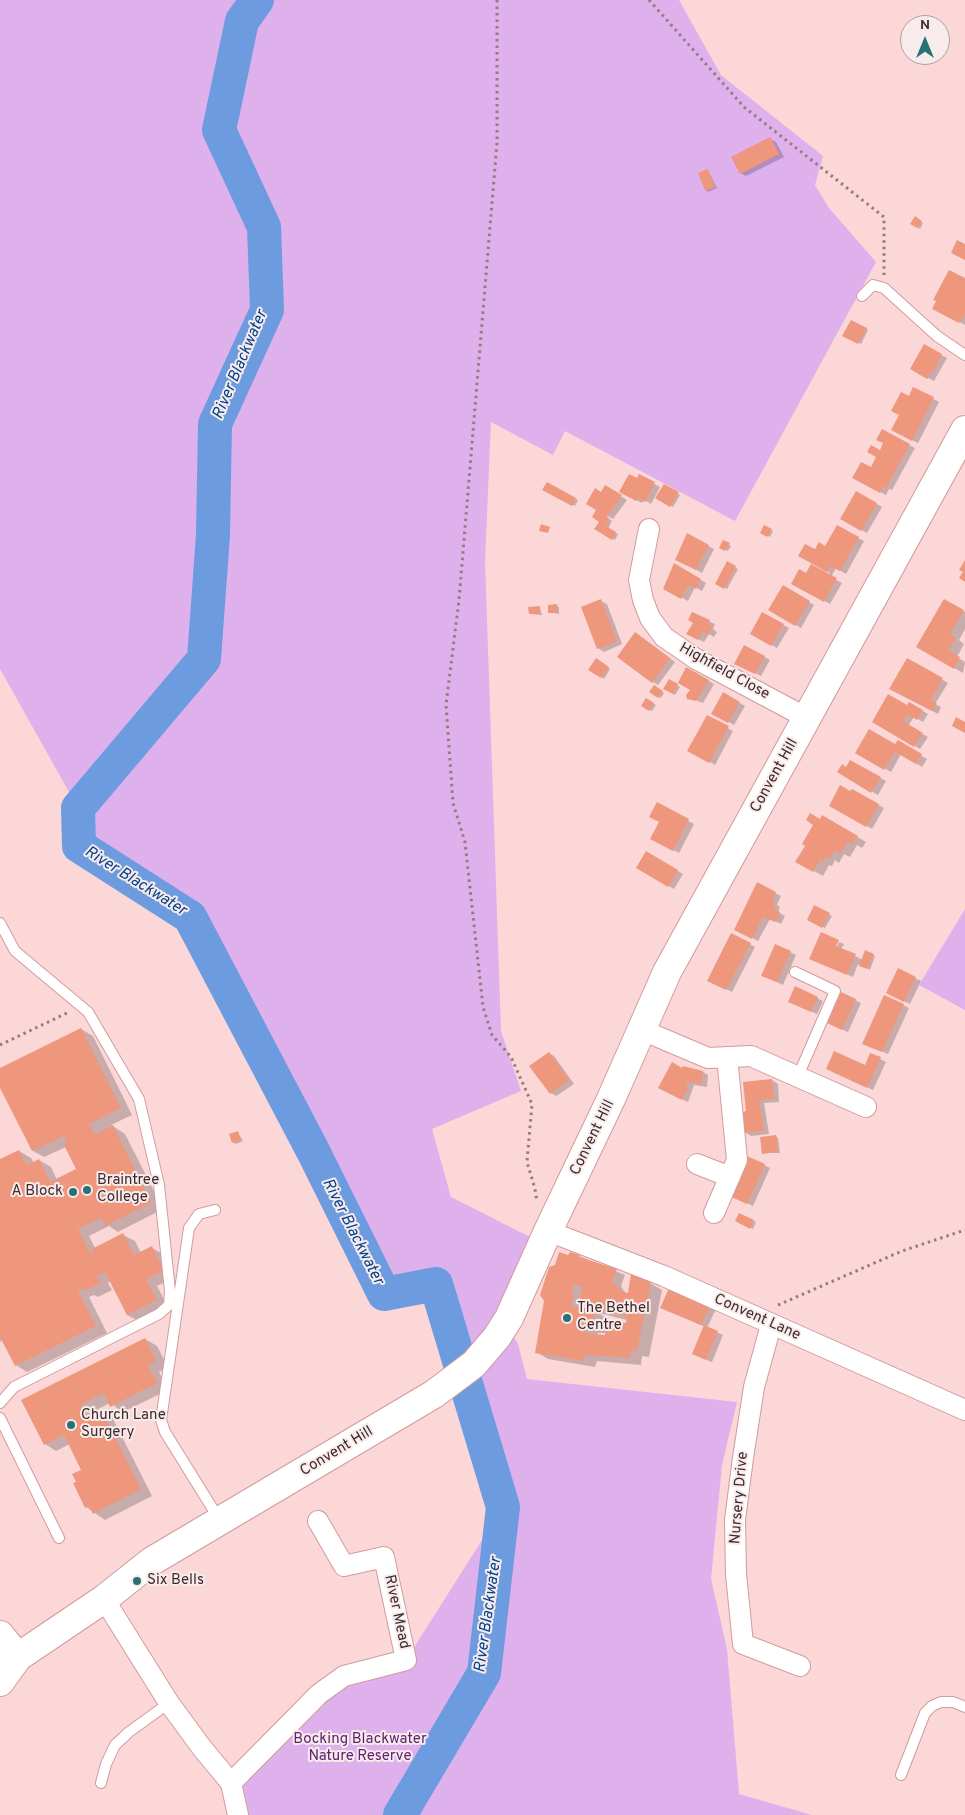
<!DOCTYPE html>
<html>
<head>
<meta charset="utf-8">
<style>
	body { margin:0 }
	#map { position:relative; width:965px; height:1815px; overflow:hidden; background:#fbd7d8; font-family:Overpass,sans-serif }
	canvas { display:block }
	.north { position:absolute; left:900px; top:15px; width:50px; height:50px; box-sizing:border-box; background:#f7ebeb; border:1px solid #ae9e9e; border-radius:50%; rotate:0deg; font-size:14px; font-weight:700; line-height:20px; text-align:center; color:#402a2b }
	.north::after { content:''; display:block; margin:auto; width:18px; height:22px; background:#277274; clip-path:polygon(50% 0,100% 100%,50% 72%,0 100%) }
</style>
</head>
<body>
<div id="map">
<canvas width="965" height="1815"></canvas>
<div class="north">N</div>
</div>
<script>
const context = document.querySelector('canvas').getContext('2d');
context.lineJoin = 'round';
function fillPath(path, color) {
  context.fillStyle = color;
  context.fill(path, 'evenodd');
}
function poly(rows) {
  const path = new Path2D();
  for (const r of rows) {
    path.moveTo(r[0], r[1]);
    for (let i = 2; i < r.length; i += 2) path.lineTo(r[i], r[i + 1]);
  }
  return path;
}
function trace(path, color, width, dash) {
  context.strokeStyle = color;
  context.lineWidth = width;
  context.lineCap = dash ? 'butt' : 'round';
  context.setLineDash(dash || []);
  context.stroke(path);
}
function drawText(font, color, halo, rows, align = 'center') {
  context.font = font + ' Overpass,sans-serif';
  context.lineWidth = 4;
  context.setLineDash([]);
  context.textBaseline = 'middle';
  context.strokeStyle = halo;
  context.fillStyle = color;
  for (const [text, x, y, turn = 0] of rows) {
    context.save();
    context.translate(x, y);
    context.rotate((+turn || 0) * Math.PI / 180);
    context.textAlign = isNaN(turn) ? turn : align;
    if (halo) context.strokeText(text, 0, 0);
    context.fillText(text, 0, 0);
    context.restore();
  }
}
fillPath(poly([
	[0,0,679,0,721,75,823,156,815,185,829,208,876,262,735,521,565,431,553,455,491,422,485,561,501,1031,521,1091,432,1129,451,1197,532,1238,503,1319,518,1344,527,1379,737,1402,722,1465,711,1579,727,1649,739,1794,812,1815,238,1815,231,1783,319,1694,406,1660,503,1507,436,1284,384,1294,313,1151,190,917,79,846,78,808,0,669],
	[965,909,965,1010,919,985]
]), '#deb1ed');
fillPath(poly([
	[770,139,776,142,784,157,746,176,740,173],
	[708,171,717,188,708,192,706,190],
	[916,218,923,223,920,229,912,224],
	[965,279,965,325,934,308],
	[852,321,868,330,861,344,844,335],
	[924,345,947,358,934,381,911,369],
	[914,388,939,402,918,443,892,430],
	[882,431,915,448,892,490,889,489,886,495,854,478,871,469,885,443],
	[640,476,660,487,651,504,644,500,642,503,621,492,638,480],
	[547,484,578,500,575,506,544,489],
	[605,486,627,500,613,519,604,514,603,516,612,521,608,529,618,534,615,540,596,529,601,521,601,493],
	[664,486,680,495,673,507,657,498],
	[857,492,882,507,867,533,841,519],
	[764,527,773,531,770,537,761,533],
	[837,527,864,541,846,574,836,568,831,577,842,583,830,604,792,584,806,574,829,575,830,573,800,555,826,548],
	[688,535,714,549,702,573,677,559],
	[723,541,731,546,728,551,720,547],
	[727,563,738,569,727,589,716,583],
	[675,565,706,583,702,591,695,587,688,601,665,588],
	[783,587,814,605,801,628,770,610],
	[601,601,607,604,622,644,604,652,598,648],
	[945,601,965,612,965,629,959,640,964,644,957,657,965,662,963,673,918,647],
	[557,606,559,607,559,614,549,612],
	[540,608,542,615,530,614],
	[693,614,715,624,713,629,717,632,714,637,709,634,704,642,688,634,694,623],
	[763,614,789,628,777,648,752,634],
	[641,637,675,662,658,685,653,682],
	[745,647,770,660,761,676,736,663],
	[596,659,610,669,604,679,590,669],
	[908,660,948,683,935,704,941,707,938,714,891,689],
	[687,669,714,684,703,703,689,698,691,689],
	[670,681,680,687,675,695,665,689],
	[654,687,664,693,661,698,651,692],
	[723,694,745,706,734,725,713,713],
	[646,699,656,705,652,711,643,705],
	[909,703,928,714,923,722,914,717,908,726,928,737,920,749,874,721,907,707],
	[707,717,733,731,715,765,689,750],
	[898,742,927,759,922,767,901,754,891,772,857,752,896,746],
	[850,761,886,781,878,795,839,772,846,768],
	[852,790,884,808,872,829,831,805],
	[657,804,694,824,679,853,651,838,660,822],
	[823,817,866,842,862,848,857,845,850,857,844,854,839,863,835,860,832,866,829,865,823,876,797,862],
	[647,853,683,874,674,889,638,868],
	[775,893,781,896,777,905,780,907,778,912,785,916,781,924,770,919,758,941,741,932],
	[815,907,832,916,825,928,808,920],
	[732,934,755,947,732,992,714,983],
	[839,942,844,944,841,949,863,960,873,955,875,956,870,970,858,964,853,977,816,961,835,952],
	[790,952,796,955,783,985,768,978],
	[898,970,921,981,910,1004,893,996],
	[817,998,823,1001,817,1014,795,1004],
	[855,1000,861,1003,848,1032,834,1026],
	[903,1005,909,1008,888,1054,870,1046],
	[81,1029,93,1036,132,1115,111,1125,125,1134,163,1209,118,1232,109,1226,89,1236,95,1248,123,1235,135,1241,141,1253,152,1248,163,1254,175,1277,157,1286,168,1307,139,1321,127,1315,111,1281,108,1283,112,1290,98,1297,94,1295,89,1297,107,1333,27,1372,16,1365,3,1340,0,1342,0,1160,19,1151,31,1158,34,1163,39,1160,51,1167,57,1180,78,1170,66,1147,44,1157,33,1151,0,1085,0,1069],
	[549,1053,554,1056,574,1084,556,1096,551,1093],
	[871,1054,886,1062,873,1090,833,1072,865,1067],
	[683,1070,703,1072,708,1075,707,1087,694,1085,688,1102,665,1091],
	[772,1080,778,1084,779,1102,764,1103,769,1134,751,1136,746,1133,747,1112],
	[238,1133,243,1141,236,1144,233,1142],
	[776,1136,778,1138,780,1153,763,1153],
	[764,1165,770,1168,753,1206,736,1198],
	[740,1215,756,1222,753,1229,737,1221],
	[569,1256,579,1256,625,1275,621,1286,626,1294,629,1294,650,1283,662,1290,649,1357,642,1356,641,1365,597,1361,595,1367,548,1359,536,1352,556,1266],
	[580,1297,588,1302,592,1311,580,1309,583,1302,579,1300],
	[599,1313,627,1320,627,1324,606,1321,606,1318],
	[598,1333,606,1333,606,1337,597,1336],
	[670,1288,716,1309,707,1328,723,1335,712,1362,699,1357,705,1327,668,1310],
	[145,1339,157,1346,168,1367,159,1372,168,1390,123,1412,110,1403,98,1409,112,1417,152,1496,105,1520,86,1507,78,1482,83,1470,70,1444,56,1451,45,1444,22,1401]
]), '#0003');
trace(poly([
	[257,0,242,21,219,130,264,227,267,310,215,424,213,535,204,659,78,808,79,846,190,917,313,1151,384,1294,436,1284,503,1507,484,1673,400,1815]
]), '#6c9cdf', 34);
fillPath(poly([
	[770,137,779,154,740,174,731,157],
	[708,169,715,187,705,191,698,173],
	[915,216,922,221,917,228,910,224],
	[957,240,965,244,965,260,951,253],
	[949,270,965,278,965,314,959,323,932,309,936,301,933,300],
	[851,320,867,328,858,344,842,336],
	[924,344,942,354,934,371,932,370,927,379,910,369],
	[913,387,934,397,912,441,891,430,899,415,891,411,901,392,909,396],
	[882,429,910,444,886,488,883,487,880,493,852,478,861,462,871,467,876,457,867,452,871,445,880,450,883,443,876,440],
	[629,474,637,478,639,474,655,482,645,502,638,498,636,501,619,492],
	[547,482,576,498,572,506,542,490],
	[664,484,679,492,670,507,655,498],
	[605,485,622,495,607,517,610,519,606,526,616,532,612,540,594,529,599,522,592,517,596,510,586,504,595,488,601,492],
	[856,491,877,503,861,531,840,519],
	[541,524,550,527,548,533,539,531],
	[764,525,772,529,767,537,760,533],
	[837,525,859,537,840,571,830,566,827,572,798,556,805,544,815,549,819,542,825,546],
	[687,533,709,545,696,570,675,560],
	[723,540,730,543,725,551,719,548],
	[965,560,965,582,959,578,963,572,959,570],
	[727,561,736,566,724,589,715,584],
	[674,563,701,579,696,589,689,585,681,599,663,589],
	[811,564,837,578,824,602,791,584,799,569,806,573],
	[783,585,810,601,795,626,768,610],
	[601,599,617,641,597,649,581,607],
	[944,599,964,610,950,634,956,638,948,651,960,657,954,669,916,647],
	[557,604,557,613,548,613,548,605],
	[540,606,540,614,529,614,528,607],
	[692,612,710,620,708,624,713,627,708,635,703,632,698,640,686,634,693,623,688,620],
	[762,612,784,624,771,646,750,634],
	[635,632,670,658,652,683,617,657],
	[744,645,765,656,755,674,734,664],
	[596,658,609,667,601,678,588,670],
	[907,658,943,678,931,700,937,703,932,711,889,689],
	[686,667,709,680,696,701,687,699,686,695,690,690,678,683],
	[669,679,678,684,673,694,663,689],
	[654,685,663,691,658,698,649,692],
	[723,692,740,702,728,723,711,714],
	[888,694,907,705,909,702,923,710,917,720,908,715,903,721,923,733,914,747,872,722],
	[646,698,654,703,649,711,641,706],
	[707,715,729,726,709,763,687,751],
	[956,717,965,722,965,733,952,726],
	[869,729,895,744,898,740,922,754,916,764,895,752,884,770,855,753],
	[850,760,881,777,871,793,837,772,842,764,846,767],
	[840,785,850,791,852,789,879,804,866,827,829,806],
	[657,802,689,819,673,851,650,839,659,822,649,817],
	[810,813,820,819,822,815,858,836,853,844,848,841,841,853,835,850,830,859,826,856,823,862,820,860,813,872,795,862,805,846,802,844,813,825,806,820],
	[646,851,678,870,668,887,636,868],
	[757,882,776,892,772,901,775,902,773,908,780,912,775,922,763,917,752,939,734,930],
	[814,905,830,913,822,928,807,920],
	[821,932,839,940,836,946,856,954,847,975,809,959],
	[731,933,751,943,726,990,707,981],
	[775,944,791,951,777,982,761,976],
	[865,950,874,954,867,969,859,966],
	[898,968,916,977,904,1002,886,993],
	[795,986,818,997,811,1012,788,1002],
	[841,992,856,999,842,1030,827,1023],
	[884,995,904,1004,882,1052,862,1044],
	[81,1028,121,1108,89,1124,95,1135,113,1125,151,1203,105,1226,101,1218,78,1229,90,1253,93,1252,92,1249,123,1233,134,1255,152,1246,164,1271,146,1279,157,1300,127,1315,105,1272,97,1276,101,1283,85,1291,84,1288,78,1291,96,1326,15,1366,0,1337,0,1159,19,1150,27,1165,39,1159,50,1182,76,1169,64,1145,67,1143,64,1136,32,1151,0,1088,0,1068],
	[834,1051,865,1065,870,1053,881,1057,867,1088,826,1069],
	[549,1052,569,1080,550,1094,529,1066],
	[672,1062,682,1068,683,1066,703,1071,701,1084,688,1082,686,1087,688,1088,682,1100,658,1088],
	[772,1079,774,1099,759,1100,764,1131,745,1133,743,1112,746,1111,743,1082],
	[238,1131,241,1140,232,1143,229,1134],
	[776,1135,778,1152,762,1154,760,1137],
	[747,1156,765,1164,747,1204,729,1196],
	[739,1213,754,1220,750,1229,735,1221],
	[559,1252,568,1255,570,1252,580,1255,579,1257,617,1269,612,1281,621,1291,628,1293,631,1274,651,1282,637,1351,631,1350,630,1358,585,1355,584,1361,535,1353,544,1301,540,1295,549,1267,555,1265],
	[574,1284,582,1287,580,1299,587,1300,586,1308,571,1306,574,1295,571,1294],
	[595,1310,627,1316,626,1323,607,1320,605,1335,585,1333,586,1327,593,1327],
	[670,1286,711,1304,701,1325,660,1308],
	[704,1325,718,1331,706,1360,692,1354],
	[145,1338,156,1361,148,1365,157,1383,110,1407,104,1393,81,1405,87,1416,101,1409,141,1489,93,1514,89,1506,85,1508,73,1483,76,1482,72,1474,81,1470,64,1435,44,1445,21,1400]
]), '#ee977d');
const lane = poly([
	[862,296,873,285,884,288,937,336,965,355],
	[0,923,15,951,88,1012,139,1099,159,1185,170,1291,169,1305,159,1314,14,1387,0,1403],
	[795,972,835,991,798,1076],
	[215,1210,199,1214,189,1228,161,1420,165,1432,219,1519],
	[0,1418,59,1538],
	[901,1775,925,1713,932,1706,941,1702,953,1702,965,1707],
	[101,1783,106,1764,115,1745,129,1732,169,1703]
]);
const street = poly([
	[649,529,639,580,643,600,650,618,664,637,696,659,807,718],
	[642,1030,708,1058,751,1056,866,1107],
	[697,1164,730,1177],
	[714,1213,737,1160,727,1057],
	[548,1231,664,1276,965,1410],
	[771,1325,754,1387,743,1458,735,1520,736,1574,743,1644,800,1666],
	[104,1599,169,1703,202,1748,231,1783,238,1815],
	[231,1783,319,1694,344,1676,406,1660,384,1557,344,1566,318,1521]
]);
const secondary = poly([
	[0,1635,18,1657],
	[0,1682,18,1657,104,1599,152,1561,434,1394,474,1364,497,1337,509,1318,548,1231,611,1099,667,972,965,430]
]);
trace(lane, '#d29b9c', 12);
trace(street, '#d29b9c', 22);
trace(secondary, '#d29b9c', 30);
trace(poly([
	[497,0,497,143,459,600,446,705,453,803,465,842,483,1007,492,1035,511,1057,532,1104,527,1162,535,1189,537,1202],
	[649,0,744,107,884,217,884,275],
	[0,1045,67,1013],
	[778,1305,902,1251,965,1230]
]), '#977b7c', 3, [2.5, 4]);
trace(lane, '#fff', 10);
trace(street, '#fff', 20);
trace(secondary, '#fff', 28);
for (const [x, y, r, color] of [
	[87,1190,5,"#277274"],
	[73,1192,5,"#277274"],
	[567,1318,5,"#277274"],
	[71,1425,5,"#277274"],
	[137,1581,5,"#277274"]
]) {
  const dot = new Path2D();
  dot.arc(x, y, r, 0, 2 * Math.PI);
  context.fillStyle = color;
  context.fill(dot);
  trace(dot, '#f7ebeb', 2);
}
drawText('15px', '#402a2b', '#f7ebeb', [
	["Highfield Close",724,672,29],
	["Convent Hill",775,776,-61],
	["Convent Hill",593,1138,-64],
	["Convent Lane",757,1318,24],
	["Convent Hill",337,1452,-31],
	["Nursery Drive",740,1498,-85],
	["River Mead",396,1612,78]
]);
drawText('15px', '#402a2b', '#f7ebeb', [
	["Braintree",97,1181],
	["College",97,1198],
	["A Block",63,1192,"right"],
	["The Bethel",577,1309],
	["Centre",577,1326],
	["Church Lane",81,1416],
	["Surgery",81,1433],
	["Six Bells",147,1581]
], 'left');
drawText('15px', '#612275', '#f7ebeb', [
	["Bocking Blackwater",360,1740],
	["Nature Reserve",360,1757]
]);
drawText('italic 16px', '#004290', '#f7ebeb', [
	["River Blackwater",241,365,-67],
	["River Blackwater",135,882,32],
	["River Blackwater",352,1232,63],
	["River Blackwater",489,1615,-82]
]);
</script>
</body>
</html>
